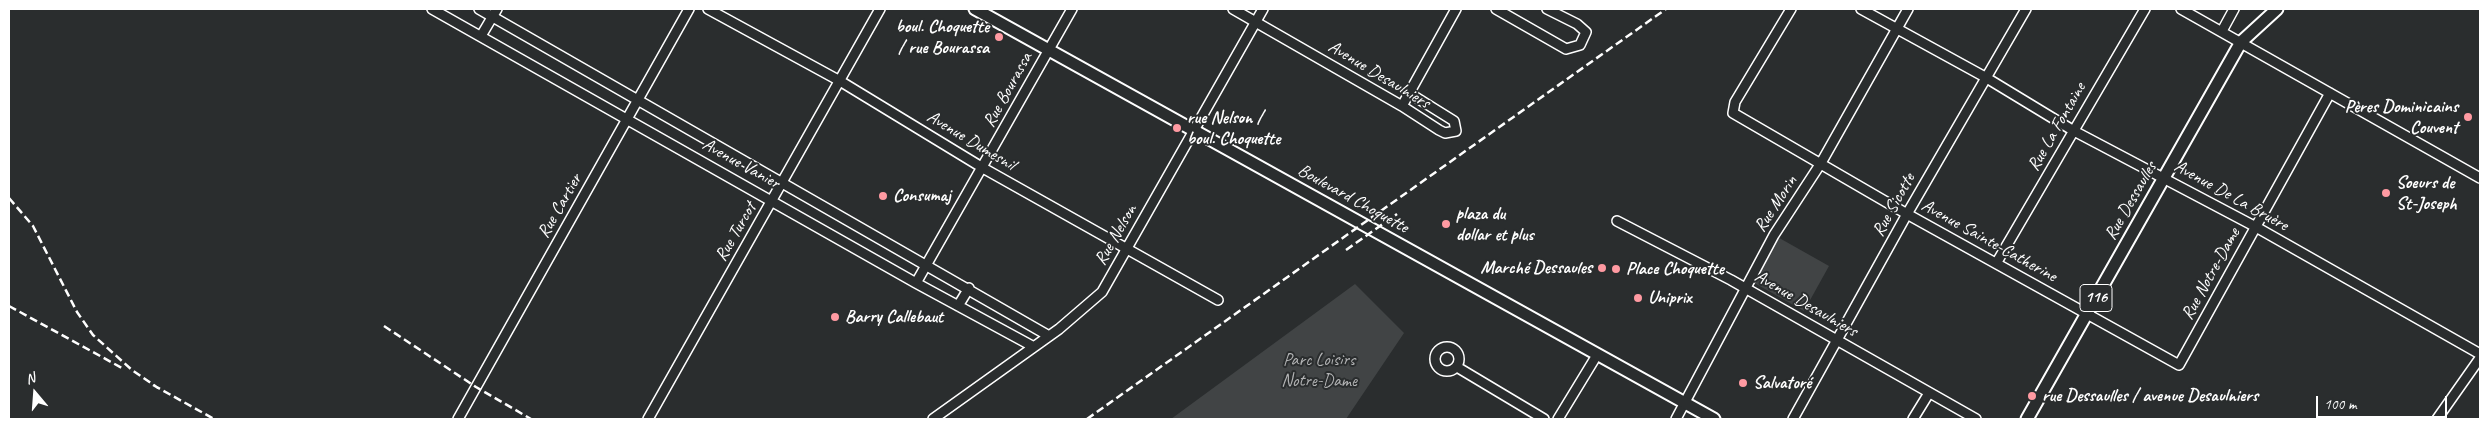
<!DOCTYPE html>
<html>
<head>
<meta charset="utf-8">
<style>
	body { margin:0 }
	#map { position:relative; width:2489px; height:428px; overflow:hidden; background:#2a2d2e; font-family:Caveat,sans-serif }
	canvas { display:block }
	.frame { position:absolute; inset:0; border:10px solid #fff; pointer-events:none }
	.north { position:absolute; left:10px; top:368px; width:50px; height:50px; -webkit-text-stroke:4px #2a2d2e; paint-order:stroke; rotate:342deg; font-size:14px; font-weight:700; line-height:20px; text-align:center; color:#fff }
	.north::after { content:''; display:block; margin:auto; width:18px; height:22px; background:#fff; clip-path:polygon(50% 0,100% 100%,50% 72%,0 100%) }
	.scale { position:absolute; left:2316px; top:396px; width:131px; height:22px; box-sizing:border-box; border:2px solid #fff; border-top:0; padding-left:6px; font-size:15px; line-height:18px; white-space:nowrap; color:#fff; -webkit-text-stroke:4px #2a2d2e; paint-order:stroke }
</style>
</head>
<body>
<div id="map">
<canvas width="2489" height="428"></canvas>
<div class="frame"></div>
<div class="north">N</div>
<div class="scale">100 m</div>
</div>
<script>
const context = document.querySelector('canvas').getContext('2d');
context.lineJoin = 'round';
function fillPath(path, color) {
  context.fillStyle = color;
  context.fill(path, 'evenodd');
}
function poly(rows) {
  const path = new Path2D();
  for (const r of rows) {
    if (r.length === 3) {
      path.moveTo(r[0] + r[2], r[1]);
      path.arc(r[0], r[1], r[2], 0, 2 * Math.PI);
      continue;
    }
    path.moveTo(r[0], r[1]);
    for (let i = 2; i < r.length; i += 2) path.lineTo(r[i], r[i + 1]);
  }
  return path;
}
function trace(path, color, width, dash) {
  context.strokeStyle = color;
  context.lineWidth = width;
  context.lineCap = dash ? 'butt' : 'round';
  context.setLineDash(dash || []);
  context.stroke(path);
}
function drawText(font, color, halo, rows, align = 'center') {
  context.font = font + ' Caveat,sans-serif';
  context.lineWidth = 4;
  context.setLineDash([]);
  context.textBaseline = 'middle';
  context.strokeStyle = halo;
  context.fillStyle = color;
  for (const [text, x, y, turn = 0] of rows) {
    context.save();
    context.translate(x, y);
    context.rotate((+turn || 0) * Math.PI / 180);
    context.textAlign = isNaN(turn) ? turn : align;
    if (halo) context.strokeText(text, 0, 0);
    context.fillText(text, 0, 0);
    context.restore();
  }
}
fillPath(poly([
	[1774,235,1829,266,1804,311,1749,280],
	[1355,284,1404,333,1346,419,1171,419]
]), '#414445');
const minor = poly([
	[432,9,916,283,1034,347],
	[479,9,1049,336],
	[708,9,840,81,983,168,1218,300],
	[1233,9,1402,106,1439,130,1445,133,1456,131,1454,121,1409,93],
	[1496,9,1566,49,1580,45,1586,32,1577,24,1547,9],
	[1791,9,1735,102,1733,113,1907,214,2179,365,2330,93],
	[1861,9,1985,77,2074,131,2256,227,2480,354],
	[2181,9,2480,178],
	[2222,31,2234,9],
	[481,36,497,9],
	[1402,106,1456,9],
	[1617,221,1731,280,1976,419],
	[1997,262,2145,9],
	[916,283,1072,9],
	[958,306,969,288],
	[1447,359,12],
	[1457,367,1544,419],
	[458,419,689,9],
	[648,419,880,9],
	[933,419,1059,329,1102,292,1263,9],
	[1558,419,1597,355],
	[1676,419,1774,235,1821,163,1908,9],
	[1793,419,1907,214,2026,9],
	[1913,419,1929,393],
	[2437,419,2480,358]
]);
const major = poly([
	[975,9,1714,419],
	[2027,419,2241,42,2277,9]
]);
trace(minor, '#fff', 12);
trace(major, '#fff', 15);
trace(minor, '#2a2d2e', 9);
trace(major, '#2a2d2e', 11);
trace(poly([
	[9,198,33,226,77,312,93,335,132,370,158,388],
	[1346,250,1397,214],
	[9,306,122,368],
	[384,326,476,387,531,419],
	[153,385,214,419],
	[1087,419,1666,9]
]), '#fff', 2.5, [8, 4]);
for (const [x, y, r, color] of [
	[999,37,5,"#ff9aa2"],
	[2468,117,5,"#ff9aa2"],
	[1177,128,5,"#ff9aa2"],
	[2386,193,5,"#ff9aa2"],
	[883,196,5,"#ff9aa2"],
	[1446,224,5,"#ff9aa2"],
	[1602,268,5,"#ff9aa2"],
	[1616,269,5,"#ff9aa2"],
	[1638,298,5,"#ff9aa2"],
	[835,317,5,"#ff9aa2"],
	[1743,383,5,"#ff9aa2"],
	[2032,396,5,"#ff9aa2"]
]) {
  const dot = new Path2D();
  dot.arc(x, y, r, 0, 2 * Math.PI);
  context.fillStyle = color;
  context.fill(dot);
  trace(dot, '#2a2d2e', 2);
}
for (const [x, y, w] of [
	[2096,298,32]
]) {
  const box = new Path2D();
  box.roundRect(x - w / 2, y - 13.5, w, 27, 4);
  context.fillStyle = '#2a2d2e';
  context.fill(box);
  trace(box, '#fff', 1);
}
drawText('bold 16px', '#fff', null, [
	["116",2096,298]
]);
drawText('bold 18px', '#fff', '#2a2d2e', [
	["boul. Choquette",989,27,"right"],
	["/ rue Bourassa",989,48,"right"],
	["Pères Dominicains",2458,107,"right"],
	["Couvent",2458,128,"right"],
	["rue Nelson /",1187,118],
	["boul. Choquette",1187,139],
	["Soeurs de",2396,183],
	["St-Joseph",2396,204],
	["Consumaj",893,196],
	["plaza du",1456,214],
	["dollar et plus",1456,235],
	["Marché Dessaules",1592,268,"right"],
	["Place Choquette",1626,269],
	["Uniprix",1648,298],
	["Barry Callebaut",845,317],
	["Salvatoré",1753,383],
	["rue Dessaulles / avenue Desaulniers",2042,396]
], 'left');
drawText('18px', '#fff', '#2a2d2e', [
	["Avenue Desaulniers",1379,75,31],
	["Rue Bourassa",1008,90,-61],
	["Rue La Fontaine",2057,127,-60],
	["Avenue Dumesnil",971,141,31],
	["Avenue Vanier",741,164,29],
	["Avenue De La Bruère",2231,196,29],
	["Boulevard Choquette",1353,199,29],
	["Rue Dessaulles",2131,201,-60],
	["Rue Morin",1776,204,-57],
	["Rue Sicotte",1894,205,-61],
	["Rue Cartier",560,206,-60],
	["Rue Turcot",736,232,-60],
	["Rue Nelson",1116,235,-60],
	["Avenue Sainte-Catherine",1989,241,29],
	["Rue Notre-Dame",2211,274,-61],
	["Avenue Desaulniers",1806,304,30]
]);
drawText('18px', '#b3b4b5', '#2a2d2e', [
	["Parc Loisirs",1319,360],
	["Notre-Dame",1319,381]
]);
</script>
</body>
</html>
